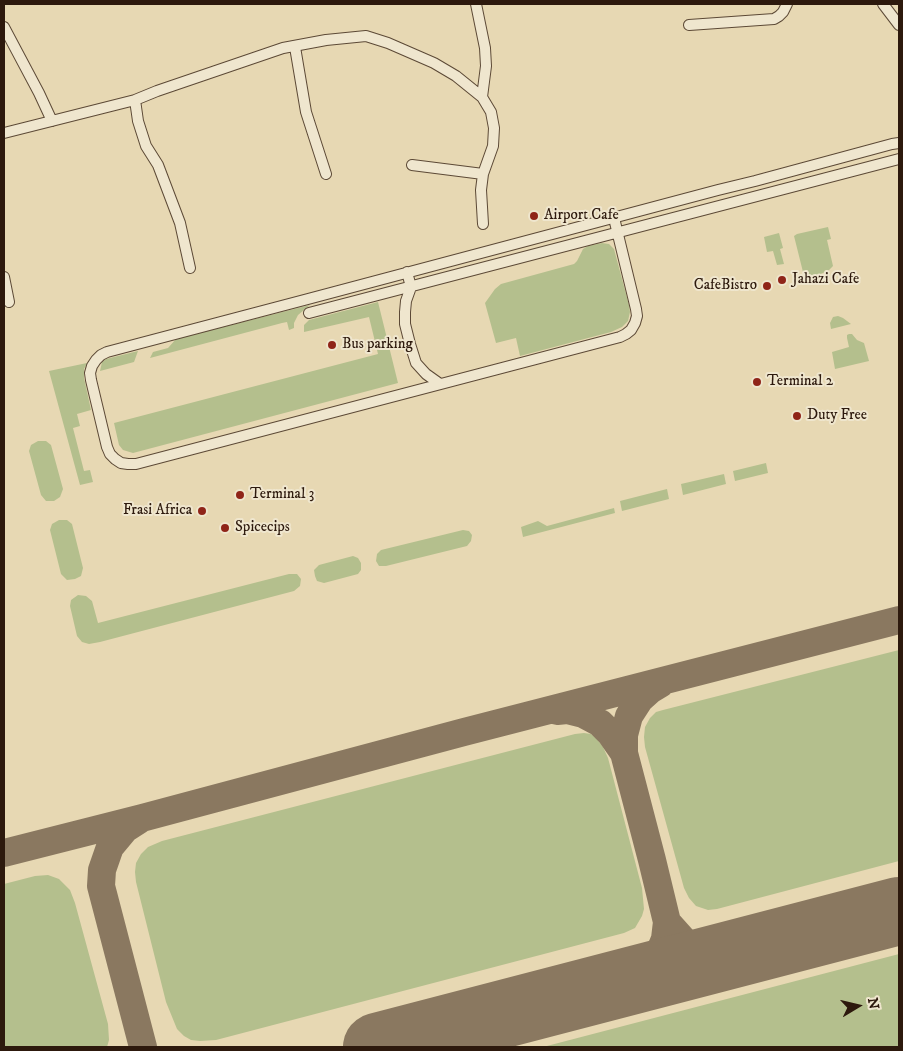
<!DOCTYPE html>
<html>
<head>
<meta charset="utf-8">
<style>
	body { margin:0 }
	#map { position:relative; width:903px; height:1051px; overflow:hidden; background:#e7d8b3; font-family:"IM FELL DW Pica",serif }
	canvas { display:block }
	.frame { position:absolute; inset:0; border:5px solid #2d190d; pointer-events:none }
	.north { position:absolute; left:833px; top:981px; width:50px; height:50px; -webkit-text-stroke:4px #efe6ce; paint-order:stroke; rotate:81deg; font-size:14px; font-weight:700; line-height:20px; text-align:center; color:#2d190d }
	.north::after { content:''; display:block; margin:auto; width:18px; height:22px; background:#2d190d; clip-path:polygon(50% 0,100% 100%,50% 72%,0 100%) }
</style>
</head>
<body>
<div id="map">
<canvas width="903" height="1051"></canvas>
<div class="frame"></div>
<div class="north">N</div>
</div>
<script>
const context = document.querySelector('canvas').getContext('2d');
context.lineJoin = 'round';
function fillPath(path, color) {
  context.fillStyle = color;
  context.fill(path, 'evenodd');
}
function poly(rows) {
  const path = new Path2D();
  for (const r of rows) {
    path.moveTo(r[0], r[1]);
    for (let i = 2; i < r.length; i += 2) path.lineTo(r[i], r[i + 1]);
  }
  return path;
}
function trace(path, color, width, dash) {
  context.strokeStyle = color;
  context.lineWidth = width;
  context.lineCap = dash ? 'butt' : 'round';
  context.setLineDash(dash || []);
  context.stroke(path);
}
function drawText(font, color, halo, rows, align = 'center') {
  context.font = font + ' "IM FELL DW Pica",serif';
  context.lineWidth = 4;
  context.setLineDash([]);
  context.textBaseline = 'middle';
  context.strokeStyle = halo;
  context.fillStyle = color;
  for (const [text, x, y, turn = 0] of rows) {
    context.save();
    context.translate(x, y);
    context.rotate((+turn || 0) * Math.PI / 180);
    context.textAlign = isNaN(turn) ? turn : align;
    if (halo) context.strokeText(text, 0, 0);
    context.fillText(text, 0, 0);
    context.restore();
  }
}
fillPath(poly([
	[828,227,831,239,827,240,833,266,828,271,805,280,794,236,797,234],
	[779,233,783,248,780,249,784,264,777,265,773,251,767,252,764,237],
	[602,243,609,244,614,249,629,305,630,312,628,321,622,327,611,332,520,356,516,338,496,343,485,303,495,289,501,284,574,264,577,261,583,249,588,246],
	[378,302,398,383,133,453,123,450,119,445,114,423,378,354,369,317,304,332,304,325,309,320],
	[310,305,298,315,294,323,294,328,289,330,287,322,282,323,150,358,153,352,168,348,176,339],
	[838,316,843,318,851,324,831,329,830,323,833,317],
	[849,334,852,334,857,340,864,343,869,361,835,369,832,352,849,347,847,338,847,335],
	[138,351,134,362,100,371,102,362,106,359],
	[87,363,84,369,84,378,91,410,77,414,80,426,73,428,84,471,90,470,93,482,80,485,49,371],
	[38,441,46,441,51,445,63,489,60,497,54,501,46,501,41,495,29,451,31,445],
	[766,463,768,473,735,481,733,471],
	[724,474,726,484,683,495,681,484],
	[667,489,669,499,622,511,620,501],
	[614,508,615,513,523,537,521,527,538,521,547,526],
	[59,520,67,520,72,524,83,568,81,576,75,579,67,580,61,574,50,530,52,524],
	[463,530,469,531,472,535,471,541,467,546,386,566,379,566,376,561,377,554,381,550],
	[353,556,358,558,361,563,361,570,358,574,324,583,317,581,315,576,314,570,319,565],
	[289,574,297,574,301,579,300,586,294,591,100,642,89,644,82,642,77,636,70,606,71,600,78,595,86,596,92,601,98,623],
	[899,650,899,861,717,909,708,910,696,906,689,898,684,888,645,747,644,737,645,727,650,718,656,712,663,710],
	[584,733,591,734,597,739,603,747,608,758,642,888,644,909,642,916,635,928,624,933,216,1040,200,1041,191,1040,184,1036,177,1029,166,1002,136,882,135,872,136,863,141,854,148,847,162,841,575,734],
	[48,875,59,879,70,890,75,903,108,1024,109,1040,107,1047,4,1047,4,884,35,876],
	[899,954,899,1047,543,1047]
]), '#b4bf8d');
trace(poly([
	[557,711,567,710,583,714,600,723,610,733,624,753,652,860,667,922,684,941,698,950,714,953,732,954],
	[624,753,624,735,629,716,640,699,650,690,660,684],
	[139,820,125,829,110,847,102,870,101,886,143,1047],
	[4,853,142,818,464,732,899,620],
	[630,981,646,970,658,956,665,939,667,922]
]), '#8a7860', 28);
trace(poly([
	[377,1047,899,911]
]), '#8a7860', 68);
const minor = poly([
	[476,4,485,48,486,66,482,97],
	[883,4,899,25],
	[689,25,774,19,779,16,783,12,787,4],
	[4,27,39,93,52,121],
	[295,47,306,112,326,174],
	[135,100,138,121,146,146,158,165,180,223,190,268],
	[4,133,135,100,157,91,283,48,326,40,366,36,388,43,434,63,456,76,482,97,491,112,494,128,493,146,483,174,481,190,483,224],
	[412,165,483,174],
	[614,218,636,309,637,316,635,323,631,330,626,334,620,337,136,464,128,464,121,463,115,459,110,454,107,447,91,380,90,373,92,366,96,360,101,355,107,352,308,299,718,190,755,181,892,144,899,143],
	[407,272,411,287,406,301,405,312,405,324,410,344,416,363,426,374,440,384],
	[4,277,9,302],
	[309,313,899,159]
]);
trace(minor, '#5c4936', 12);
trace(minor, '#efe6ce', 10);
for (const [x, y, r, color] of [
	[534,216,5,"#8f2418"],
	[782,280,5,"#8f2418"],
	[767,286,5,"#8f2418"],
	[332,345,5,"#8f2418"],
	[757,382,5,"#8f2418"],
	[797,416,5,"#8f2418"],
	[240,495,5,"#8f2418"],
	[202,511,5,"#8f2418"],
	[225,528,5,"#8f2418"]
]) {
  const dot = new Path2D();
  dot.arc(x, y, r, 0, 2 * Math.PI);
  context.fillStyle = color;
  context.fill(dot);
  trace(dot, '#efe6ce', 2);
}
drawText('15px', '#2d190d', '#efe6ce', [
	["Airport Cafe",544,216],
	["Jahazi Cafe",792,280],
	["CafeBistro",757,286,"right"],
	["Bus parking",342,345],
	["Terminal 2",767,382],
	["Duty Free",807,416],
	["Terminal 3",250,495],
	["Frasi Africa",192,511,"right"],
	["Spicecips",235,528]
], 'left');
</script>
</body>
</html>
